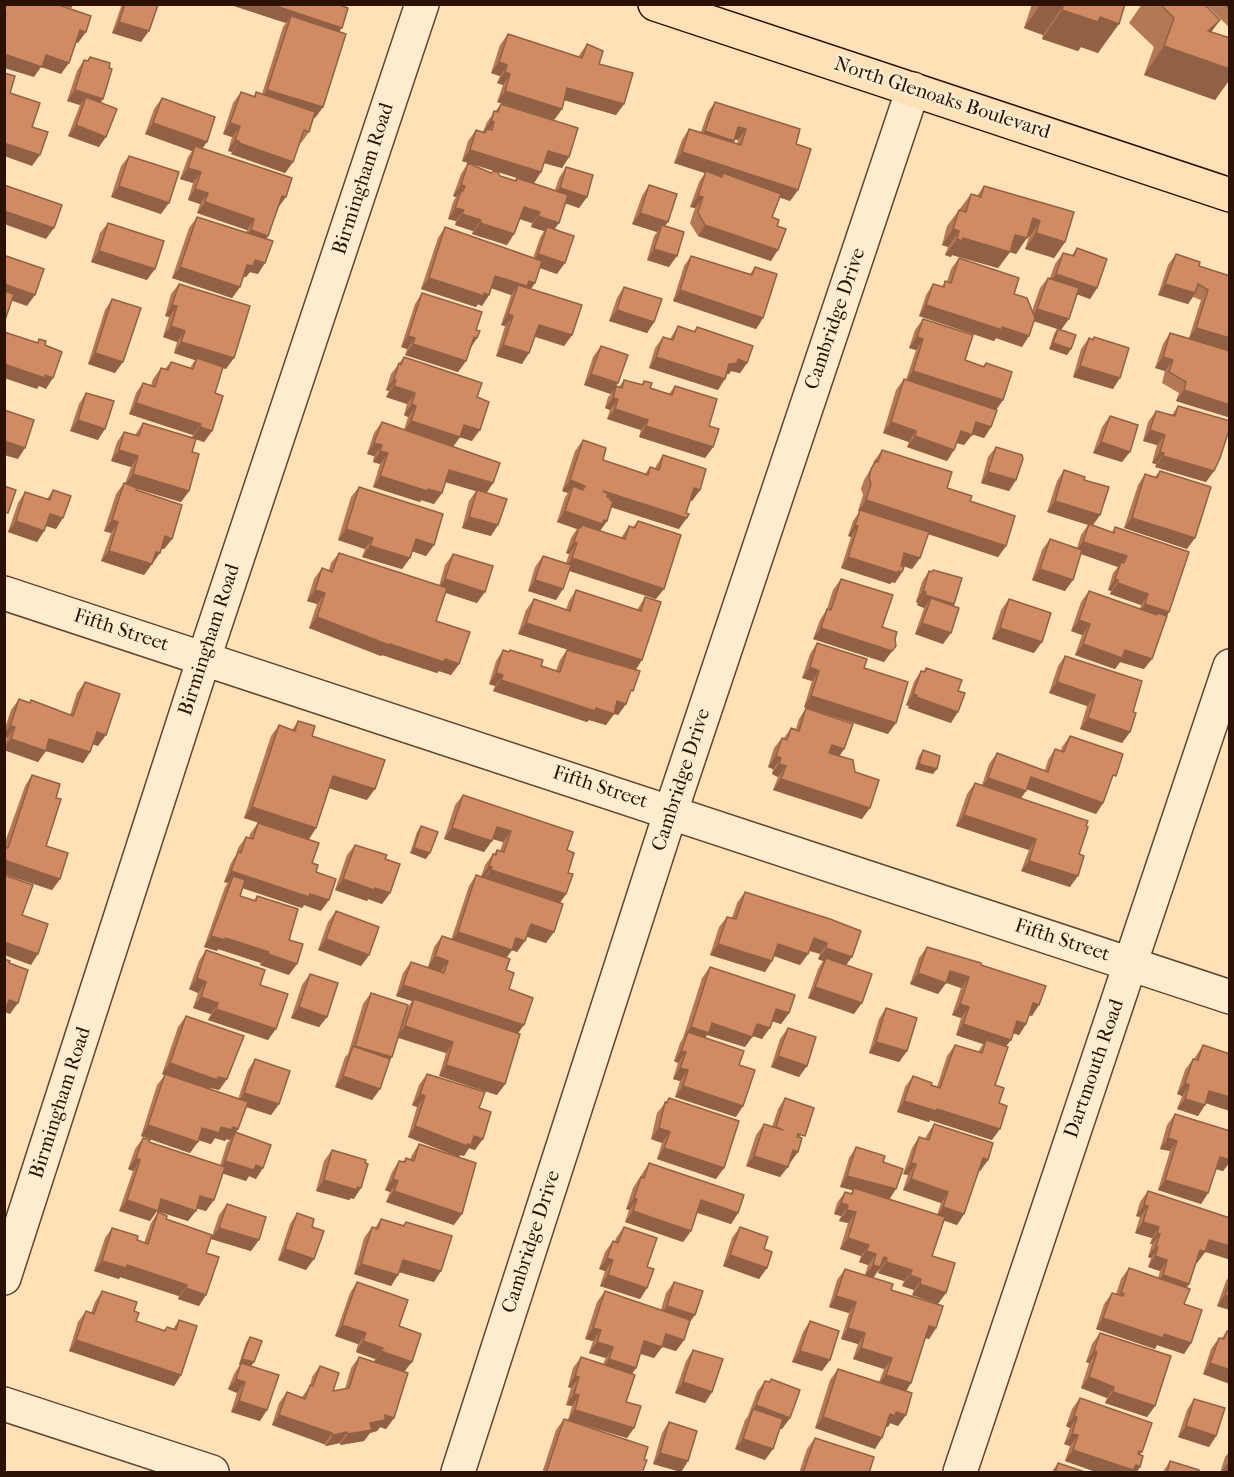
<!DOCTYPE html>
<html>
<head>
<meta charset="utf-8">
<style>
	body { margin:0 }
	#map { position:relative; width:1234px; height:1477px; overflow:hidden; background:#fee1b6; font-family:"IM FELL French Canon",serif }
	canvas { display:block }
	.frame { position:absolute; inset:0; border:6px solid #2b1102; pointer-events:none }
</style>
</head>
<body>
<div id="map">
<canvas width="1234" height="1477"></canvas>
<div class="frame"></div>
</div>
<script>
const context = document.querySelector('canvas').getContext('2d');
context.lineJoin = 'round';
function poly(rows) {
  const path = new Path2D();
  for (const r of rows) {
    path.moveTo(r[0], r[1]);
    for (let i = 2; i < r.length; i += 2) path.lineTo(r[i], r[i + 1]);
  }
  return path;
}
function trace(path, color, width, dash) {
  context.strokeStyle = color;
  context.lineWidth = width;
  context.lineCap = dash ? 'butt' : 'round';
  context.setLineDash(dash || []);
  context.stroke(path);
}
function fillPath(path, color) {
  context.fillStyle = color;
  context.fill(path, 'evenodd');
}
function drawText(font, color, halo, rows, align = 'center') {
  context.font = font + ' "IM FELL French Canon",serif';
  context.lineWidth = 5;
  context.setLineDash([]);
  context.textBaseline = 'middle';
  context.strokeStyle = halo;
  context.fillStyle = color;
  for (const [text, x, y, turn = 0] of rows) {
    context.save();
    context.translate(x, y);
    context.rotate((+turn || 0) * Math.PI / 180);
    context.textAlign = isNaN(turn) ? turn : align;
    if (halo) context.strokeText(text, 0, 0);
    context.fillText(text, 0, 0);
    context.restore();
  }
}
const minor = poly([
	[4,593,1230,997],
	[4,1278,204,658,422,4],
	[4,1404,212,1472],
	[458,1472,671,811,913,89],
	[960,1472,1230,666]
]);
const major = poly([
	[655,4,1230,195]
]);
trace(minor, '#60452f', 36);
trace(major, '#2b1102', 36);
trace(minor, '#feecd0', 33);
trace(major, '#fee1b6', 33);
fillPath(poly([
	[122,4,156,4,141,42,112,33],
	[234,4,343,4,339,32,323,107,315,118,314,118,309,132,301,143,300,143,293,162,285,173,231,154,232,152,228,151,232,137,223,134,233,103,241,92,254,96,256,92,262,94,283,27,286,23,234,6],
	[1032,4,1125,4,1098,53,1081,47,1078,51,1042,39,1043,35,1024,28],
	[1142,4,1204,4,1220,20,1211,32,1230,69,1230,79,1215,100,1144,75,1154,47,1129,23],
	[1205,4,1230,4,1230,28],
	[508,34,578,57,587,44,624,104,616,115,564,100,562,109,554,120,497,102,503,85,497,83,500,76,491,73,500,45],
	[90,57,109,68,101,103,99,147,68,136,80,105,67,101,77,71,84,60,87,61],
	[162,98,203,148,278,208,266,239,258,274,250,272,246,277,243,277,240,287,232,298,172,278,189,228,197,217,246,233,247,230,197,213,200,204,188,200,193,183,180,179,188,157,192,151,145,134,154,109],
	[715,102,796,144,798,190,790,201,780,197,772,217,777,226,771,261,698,236,690,223,695,208,690,207,699,182,705,173,674,163,682,140,689,129,701,132,708,112],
	[734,139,738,140,737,144,732,143],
	[501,104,569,157,562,168,544,163,541,172,534,183,555,190,559,178,566,167,587,197,579,208,566,203,555,229,557,274,540,268,535,283,531,289,572,335,564,346,535,337,522,364,496,356,505,326,501,325,511,295,491,288,489,295,482,306,478,304,476,307,421,289,438,238,445,227,533,258,540,238,544,231,531,227,532,223,520,219,514,234,507,245,472,234,473,231,455,225,456,221,448,219,453,202,456,197,453,196,461,174,468,163,491,173,494,171,462,161,468,141,476,130,483,132,487,122],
	[498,172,517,178,514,181,500,176],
	[129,156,161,214,111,197,121,166],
	[649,185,665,226,669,267,647,260,654,236,657,232,632,224,642,196],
	[984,186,1074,212,1065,242,1054,258,1025,249,1029,237,1027,236,1016,254,1010,252,998,268,952,255,951,257,945,255,948,247,942,245,947,226,971,194,977,196],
	[108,223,147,280,91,262,100,233],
	[1077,248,1097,288,1090,299,1077,294,1061,330,1071,349,1067,355,1049,349,1054,334,1057,329,1034,321,1022,347,996,338,994,341,919,316,926,295,933,284,942,287,945,281,947,282,951,269,959,258,1014,294,1032,311,1040,288,1048,278,1050,278,1055,264,1063,253,1072,255],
	[1176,254,1199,266,1230,276,1230,414,1228,417,1176,401,1179,393,1162,383,1165,371,1155,368,1163,344,1170,333,1189,338,1201,300,1193,297,1188,304,1158,295,1168,265],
	[691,256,750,274,755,267,763,318,756,329,673,301,684,266],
	[179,284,226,369,223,368,215,393,212,431,204,442,196,439,192,452,189,491,181,502,136,489,136,490,172,539,164,549,161,549,152,564,144,575,101,561,111,533,104,531,116,494,124,483,125,484,131,467,111,461,117,442,124,432,135,435,143,423,192,437,193,435,129,414,136,393,143,383,151,385,153,379,161,368,165,369,171,362,190,368,195,360,174,353,177,342,163,337,169,317,165,316,171,294],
	[624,287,654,322,647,333,609,321,617,298],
	[422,293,477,338,470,349,466,361,458,372,405,355,407,349,401,347,415,304],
	[112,299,115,373,88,364,105,310],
	[923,319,965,360,983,366,986,363,1003,400,996,410,991,427,984,438,972,434,964,445,957,443,954,450,947,461,907,447,909,442,883,433,896,390,904,379,906,380,916,350,909,348,915,330],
	[678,326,694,331,697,327,747,363,740,373,731,371,729,374,727,374,718,390,649,368,655,348,663,337,670,339],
	[1094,337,1113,389,1073,377,1081,349,1089,338,1092,339],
	[601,346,616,386,619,387,624,380,641,385,644,381,650,388,669,394,675,386,709,426,713,447,705,458,639,437,641,430,607,419,610,410,605,408,608,397,611,394,584,385,593,357],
	[404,357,477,397,472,441,460,437,453,447,486,493,491,536,462,528,469,501,476,491,445,482,442,493,434,504,421,500,420,502,373,487,380,464,373,462,374,456,367,454,374,433,382,422,404,430,408,417,404,415,407,404,386,397,389,391,386,390,391,374],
	[86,393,98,440,70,431,79,404],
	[1178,406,1214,471,1206,482,1155,467,1156,464,1152,463,1157,445,1143,441,1148,422,1156,411,1172,415],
	[1110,416,1122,462,1093,453,1102,427],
	[583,440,603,460,645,474,650,467,655,469,656,466,663,455,700,490,692,501,691,500,679,529,611,507,607,521,600,531,621,538,629,526,633,527,638,521,656,599,569,571,556,600,528,591,535,567,543,556,566,563,569,554,566,553,571,538,577,529,557,522,565,497,568,493,562,491,575,451],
	[996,447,1016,480,1009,491,981,483,988,457],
	[882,450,970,501,1006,546,998,557,928,534,920,558,912,569,901,565,902,572,895,583,892,582,890,584,841,568,851,537,848,536,853,521,860,511,858,511,863,495,861,489,864,480,872,467,874,461],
	[1064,470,1084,480,1100,515,1093,525,1112,532,1115,527,1169,612,1167,616,1144,669,1120,662,1115,669,1075,655,1082,635,1071,631,1081,602,1089,591,1140,609,1141,605,1110,594,1111,591,1108,590,1113,573,1118,567,1081,554,1065,591,1032,580,1042,550,1050,539,1077,548,1081,535,1088,525,1047,512,1057,481],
	[1160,471,1187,549,1124,528,1138,485,1145,474,1155,477],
	[359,487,434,545,426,556,412,551,410,558,402,569,362,557,365,549,338,540,351,497],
	[53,490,56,529,46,526,44,531,37,542,8,532,18,503,25,492,47,499],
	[339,553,439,586,445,565,453,554,477,603,446,593,436,621,459,664,451,675,439,671,437,673,382,655,381,656,309,628,317,604,307,601,314,579,322,568,329,570,331,563],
	[933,570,954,604,953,606,943,644,915,634,924,608,917,605,918,603,916,602,922,582,929,571,932,572],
	[841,579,882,627,888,656,884,662,813,639,820,620,827,609,833,590],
	[576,590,637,610,645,597,635,670,628,699,626,704,618,715,614,714,606,725,589,720,587,722,493,691,495,686,489,684,496,661,503,650,556,671,560,660,567,650,570,650,518,634,526,610,534,599,566,610,569,601],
	[1009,599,1034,653,992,639,1001,610],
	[817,643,864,668,888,734,804,707,812,681,802,678,810,654],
	[1065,656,1133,712,1130,732,1122,743,1080,729,1087,706,1049,693,1058,666],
	[926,668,958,691,951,723,908,708,909,706,906,705,914,682,921,671,923,672],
	[85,682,98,746,93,744,90,752,83,763,46,751,38,762,4,750,4,746,7,738,4,738,4,731,11,710,19,699,29,703,31,700,70,715,77,693],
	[806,708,844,749,839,756,862,819,773,790,778,777,772,774,773,769,768,767,774,748,782,738,784,738,791,728,796,729,799,719],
	[298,721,367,800,329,788,316,828,309,839,244,818,271,736,279,725,292,730],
	[1070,736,1110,784,1103,803,1096,814,1027,789,1021,798,1086,826,1070,887,1021,871,1029,850,956,826,967,794,975,783,982,785,989,764,997,753,1045,770,1048,760,1055,749,1061,751,1062,747],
	[923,750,933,774,915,769,919,756],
	[32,775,46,846,60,879,52,890,4,874,4,845,25,786],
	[463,795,567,850,568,873,566,894,560,903,546,943,527,937,517,952,512,950,506,958,506,970,509,989,518,1033,505,1084,497,1095,439,1076,446,1053,398,1038,380,1089,372,1100,335,1087,345,1057,348,1054,363,1004,371,993,408,1007,412,1001,396,996,403,973,411,962,440,972,428,967,434,947,442,936,451,940,469,886,476,875,481,877,485,865,493,854,494,854,497,850,500,851,503,842,493,839,484,852,444,839,455,805],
	[258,823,312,863,316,872,321,911,304,905,302,908,243,888,240,896,254,900,257,896,289,940,289,975,260,965,261,963,218,949,217,951,204,947,225,887,228,883,224,882,231,863,236,855,238,848,246,837,249,838,250,834],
	[421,826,426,859,410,853,417,832],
	[355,845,385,859,390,893,382,904,368,899,367,901,335,890,347,855],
	[745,892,830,919,846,965,854,1014,808,998,818,969,823,961,818,959,820,954,809,951,808,954,800,965,774,956,772,961,765,972,710,955,719,927,727,917,732,918,737,903],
	[336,911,369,955,361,966,318,950,328,922],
	[927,947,981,965,1032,1016,1029,1015,1026,1024,1019,1035,1013,1033,1011,1040,1006,1046,995,1085,999,1103,992,1140,930,1120,929,1122,897,1112,905,1087,913,1076,931,1085,937,1087,947,1056,955,1045,978,1052,983,1044,956,1035,961,1018,952,1015,961,988,946,983,938,994,910,984,919,958],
	[206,950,260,985,268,1040,208,1020,211,1014,193,1008,198,993,189,989,199,961],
	[710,967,789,1013,781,1024,772,1021,762,1039,753,1036,745,1047,707,1035,705,1038,739,1065,736,1117,675,1097,680,1081,673,1079,678,1063,674,1061,680,1043,683,1038,702,978],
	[310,974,327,1017,319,1027,291,1018,302,985],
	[886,1008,907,1051,899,1062,869,1053,879,1019],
	[186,1016,227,1079,219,1090,211,1088,210,1089,238,1099,248,1070,255,1059,279,1104,271,1115,246,1107,238,1129,236,1133,256,1179,249,1176,246,1181,223,1173,206,1211,196,1208,188,1221,157,1211,150,1221,119,1211,133,1171,128,1169,135,1149,143,1138,149,1142,220,1166,227,1143,230,1140,226,1139,225,1141,215,1138,211,1144,198,1140,190,1153,141,1136,157,1085,165,1075,162,1074,178,1027],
	[788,1028,799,1077,771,1067,780,1039],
	[1203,1045,1230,1054,1230,1111,1206,1103,1198,1116,1177,1109,1182,1096,1177,1094,1185,1070,1193,1059,1194,1059],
	[427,1074,479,1108,475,1150,469,1148,464,1156,460,1155,459,1157,408,1137,417,1107,412,1105,419,1085],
	[669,1098,716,1179,657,1159,662,1143,651,1139,657,1113],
	[785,1098,802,1140,790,1163,789,1162,780,1177,746,1166,756,1135,764,1124,772,1127,778,1109],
	[1175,1114,1230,1131,1230,1162,1223,1171,1216,1169,1208,1193,1201,1204,1158,1190,1170,1151,1160,1149,1167,1125],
	[934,1124,988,1160,980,1171,979,1171,964,1214,957,1225,944,1220,932,1256,938,1304,912,1295,914,1290,902,1286,904,1281,878,1273,879,1269,873,1278,865,1275,868,1265,859,1262,861,1256,840,1249,848,1223,839,1221,841,1216,834,1214,837,1203,845,1192,850,1194,853,1190,840,1187,849,1158,856,1147,883,1162,889,1200,937,1215,941,1203,903,1190,908,1175,903,1174,912,1148,919,1137,925,1139,927,1135],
	[419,1144,454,1225,386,1202,390,1192,385,1190,392,1172,399,1161,403,1162,406,1158,410,1160,412,1155],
	[332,1150,354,1199,351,1198,349,1200,316,1191,324,1161],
	[649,1163,738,1213,731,1224,697,1213,691,1231,683,1242,625,1222,629,1210,626,1209,633,1188],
	[1148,1191,1230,1218,1230,1257,1228,1259,1205,1252,1197,1263,1196,1263,1189,1284,1187,1288,1184,1304,1191,1343,1184,1354,1157,1345,1155,1349,1096,1329,1104,1304,1112,1293,1116,1294,1121,1279,1129,1268,1158,1278,1160,1271,1148,1267,1151,1258,1148,1257,1152,1244,1150,1244,1152,1238,1135,1233,1140,1217,1136,1216,1140,1202],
	[227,1204,251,1251,211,1239,219,1215],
	[158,1212,206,1253,199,1306,178,1299,179,1296,120,1277,119,1279,94,1271,105,1238,112,1228,137,1240,144,1243,151,1223],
	[297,1213,306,1270,278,1260,290,1224],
	[381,1219,403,1225,406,1222,434,1282,399,1272,391,1286,354,1274,364,1238,372,1227,375,1228],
	[624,1227,647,1267,647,1288,640,1299,600,1286,605,1271,599,1269,605,1252,613,1241,615,1242,616,1238],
	[740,1227,764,1249,767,1268,759,1279,723,1266,732,1238],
	[845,1269,891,1290,936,1328,929,1339,925,1338,911,1383,906,1391,906,1415,898,1426,890,1423,888,1427,886,1426,875,1449,815,1428,830,1380,838,1369,879,1382,884,1369,853,1359,858,1344,841,1339,849,1313,829,1307,837,1280],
	[1230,1275,1230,1310,1217,1306,1226,1281],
	[357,1282,399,1326,404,1372,394,1418,386,1429,380,1427,377,1431,370,1433,364,1441,340,1445,340,1443,326,1446,324,1444,272,1425,279,1403,287,1392,302,1397,310,1386,312,1377,320,1366,333,1391,345,1389,351,1368,359,1357,374,1362,375,1359,356,1352,358,1344,335,1336,350,1293],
	[674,1282,690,1323,684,1340,676,1351,662,1347,654,1358,640,1354,636,1368,632,1374,626,1402,634,1428,627,1438,577,1423,644,1460,642,1473,542,1473,556,1430,564,1419,568,1420,572,1406,566,1405,571,1388,568,1387,573,1368,581,1357,603,1364,606,1358,589,1353,593,1341,585,1339,597,1302,605,1291,661,1310,666,1293],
	[102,1291,134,1311,136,1321,164,1330,167,1327,173,1329,179,1320,181,1375,174,1386,69,1351,78,1322,86,1311,91,1313,95,1302],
	[810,1321,822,1371,792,1362,803,1332],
	[1227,1331,1230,1384,1203,1374,1211,1349,1219,1338,1221,1339],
	[1100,1333,1155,1406,1147,1417,1105,1403,1107,1398,1081,1388,1089,1363,1086,1362,1092,1344],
	[250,1337,251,1366,260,1421,231,1412,237,1393,228,1389,234,1374,240,1365,239,1364,246,1343],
	[693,1350,712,1392,705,1403,675,1393,686,1361],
	[771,1379,790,1418,782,1429,780,1428,765,1460,735,1449,745,1420,748,1416,757,1392,765,1381,769,1382],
	[1080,1398,1142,1452,1140,1455,1140,1467,1136,1473,1099,1473,1065,1461,1070,1446,1064,1444,1070,1428,1066,1426,1072,1409],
	[1194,1399,1216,1436,1209,1447,1178,1437,1187,1410],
	[669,1422,688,1461,681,1472,653,1464,662,1433],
	[815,1438,869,1473,799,1473,807,1449],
	[1230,1451,1230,1473,1220,1473,1225,1457],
	[1170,1461,1199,1473,1162,1473],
	[1058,1463,1088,1473,1051,1473]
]), '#b37855');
fillPath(poly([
	[59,4,74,4,71,8],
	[235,4,270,4,342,28,334,38,291,16,286,23,234,6],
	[1041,4,1060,4,1063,6,1043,35,1024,28],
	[1062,10,1100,17,1119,24,1098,53,1081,47,1078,51,1042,39],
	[1220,20,1199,49,1230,69,1230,79,1215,100,1144,75,1164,46,1208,31],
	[119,22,149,31,141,42,112,33],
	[80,30,86,32,78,43,73,41],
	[4,54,46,55,69,63,61,74,41,67,34,77,4,68],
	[499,62,507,65,500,76,491,73],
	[505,72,510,74,503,85,497,83],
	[567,88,624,104,616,115,560,99],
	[75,90,103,99,95,110,86,97,80,105,67,101],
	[267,90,323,107,315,118,260,101],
	[505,91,562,109,554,120,497,102],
	[491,121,494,122,487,133,487,129,484,132,483,132],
	[153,123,207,142,199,153,195,146,192,151,145,134],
	[230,123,240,126,232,137,223,134],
	[76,125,106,137,99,147,68,136],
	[738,127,746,129,738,140,730,138],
	[705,131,734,141,726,152,698,142],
	[235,140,239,141,232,152,228,151],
	[4,143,40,155,32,166,4,156],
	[239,143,293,162,285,173,231,154],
	[470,150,541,172,534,183,462,161],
	[548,151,569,157,562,168,540,162],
	[682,152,798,190,790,201,721,178,723,173,720,178,674,163],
	[188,168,201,172,193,183,180,179],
	[461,185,465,186,456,197,453,196],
	[119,186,169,203,161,214,111,197],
	[560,188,587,197,579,208,552,199],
	[195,189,208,193,200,204,188,200],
	[282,196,286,197,278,208],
	[698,196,703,197,695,208,690,207],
	[205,202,254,219,247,230,197,213],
	[524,207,540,212,532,223,516,218],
	[455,208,464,210,456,221,448,219],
	[4,211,54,228,46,239,4,224],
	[640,213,668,222,660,233,662,225,657,232,632,224],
	[462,214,481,220,473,231,455,225],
	[538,216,559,223,551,234,547,227,544,231,531,227],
	[1033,218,1040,221,1029,237,1022,234],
	[480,223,514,234,507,245,472,234],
	[705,225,778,250,771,261,698,236],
	[953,229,959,231,948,247,942,245],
	[251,230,268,236,261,247,243,241],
	[1036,233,1065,242,1054,258,1025,249],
	[1015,235,1027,238,1016,254,1010,252,998,268,952,255,951,257,945,255,957,239],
	[654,249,677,256,669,267,647,260],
	[99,251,155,269,147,280,91,262],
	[538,254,565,263,557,274,531,265],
	[255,260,265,263,258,274,250,272,246,277,240,276,247,265],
	[180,267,240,287,232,298,172,278],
	[1056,274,1097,288,1090,299,1048,284],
	[495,276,529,281,535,283,527,294,518,285,511,295,488,287],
	[429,278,484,293,489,295,482,306,478,304,476,307,421,289],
	[4,284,35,295,27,306,4,298],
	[1165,284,1195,293,1188,304,1158,295],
	[680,290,763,318,756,329,673,301],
	[172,305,177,306,169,317,165,316],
	[926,305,1002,327,1029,336,1022,347,996,338,994,341,919,316],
	[1037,309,1069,319,1061,330,1030,320],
	[617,310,654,322,647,333,609,321],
	[508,314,513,316,505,326,501,325],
	[539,325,572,335,564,346,531,335],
	[171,326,185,331,177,342,163,337],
	[1196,328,1230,338,1230,352,1189,338],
	[408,336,415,338,407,349,401,347],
	[474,337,477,338,470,349],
	[917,337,923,339,916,350,909,348],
	[181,342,234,358,226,369,196,360,197,358,195,360,174,353],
	[1053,343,1071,349,1067,355,1049,349],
	[413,344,466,361,458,372,405,355],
	[503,345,529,353,522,364,496,356],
	[95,353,123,362,115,373,88,364],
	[656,357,725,379,718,390,649,368],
	[1163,357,1173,360,1165,371,1155,368],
	[738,359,747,363,740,373,731,371,729,374,722,375,729,364],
	[4,364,45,375,53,378,46,389,39,386,37,389,4,378],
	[1080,366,1120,378,1113,389,1073,377],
	[913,371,1003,400,995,411,905,382],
	[591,374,618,383,611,394,584,385],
	[394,379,396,380,389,391,386,390],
	[394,386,415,393,407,404,386,397],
	[1184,390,1230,405,1230,414,1228,417,1176,401],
	[613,398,618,399,610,410,605,408],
	[136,403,201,424,193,435,129,414],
	[412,404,416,406,408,417,404,415],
	[615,409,648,420,641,430,607,419],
	[78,420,105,429,98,440,70,431],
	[411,421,460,437,452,448,403,432],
	[891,422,916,431,909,442,883,433],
	[976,422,991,427,984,438,968,433],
	[464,425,480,430,472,441,456,436],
	[646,426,713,447,705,458,639,437],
	[200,427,212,431,204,442,192,438],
	[1150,430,1165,435,1157,445,1143,441],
	[961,431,972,435,964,445,953,442],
	[915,436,954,450,947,461,907,447],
	[4,441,25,448,18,459,4,455],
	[1101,442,1130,452,1122,462,1093,453],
	[374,443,382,445,374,456,367,454],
	[119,450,138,456,131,467,111,461],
	[380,451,388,453,380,464,373,462],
	[1160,452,1164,453,1156,464,1152,463],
	[1163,456,1214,471,1206,482,1155,467],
	[449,470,493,483,486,494,442,481],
	[988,472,1016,480,1009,491,981,483],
	[133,474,189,491,181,502,125,485],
	[380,476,428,489,442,493,434,504,421,500,420,502,373,487],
	[570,480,585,486,578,496,573,486,568,493,562,491],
	[694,488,700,490,692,501,687,499],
	[603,491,687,518,679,529,595,502],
	[866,500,1006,546,998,557,858,511],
	[1055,501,1100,515,1092,526,1047,512],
	[565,511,604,520,607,521,599,532,582,525,579,529,579,527,577,529,557,522],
	[50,514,63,518,56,529,43,525],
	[469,517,498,525,491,536,462,528],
	[1132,518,1195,538,1187,549,1124,528],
	[112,520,118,522,111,533,104,531],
	[16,521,44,531,37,542,8,532],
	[855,525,858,526,851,537,848,536],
	[346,529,373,538,365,549,338,540],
	[165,536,172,539,164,549,158,547],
	[416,539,434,545,426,556,408,550],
	[574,542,577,543,569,554,566,553],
	[1083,542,1127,556,1120,566,1121,562,1118,567,1075,552],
	[370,546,410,558,402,569,362,557],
	[109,551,152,564,144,575,101,561],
	[156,552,160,553,152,564,148,563],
	[904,553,920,558,912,569,897,564],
	[848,557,898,571,902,572,895,583,892,582,890,584,841,568],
	[572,558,664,589,656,599,564,569],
	[1040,569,1073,580,1065,591,1032,580],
	[445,579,485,592,477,603,437,590],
	[1115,579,1118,580,1111,591,1108,590],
	[535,580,563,589,556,600,528,591],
	[1118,583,1148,594,1141,605,1110,594],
	[315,590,325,593,317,604,307,601],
	[923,591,926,592,918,603,916,602],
	[925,595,954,604,947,615,931,598,924,608,917,605],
	[1145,604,1169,612,1162,623,1137,615],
	[317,617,390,644,459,664,451,675,439,671,437,673,382,655,381,656,309,628],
	[1079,620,1090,624,1082,635,1071,631],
	[526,623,642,660,635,671,518,634],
	[922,623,951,633,943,644,915,634],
	[821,628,896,646,884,662,813,639],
	[1000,628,1042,642,1034,653,992,639],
	[1083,644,1125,650,1152,659,1144,669,1120,662,1115,669,1075,655],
	[810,667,819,671,812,681,802,678],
	[496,673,503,675,495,686,489,684],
	[501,680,596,708,614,714,606,725,589,720,587,722,493,691],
	[1057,682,1095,695,1087,706,1049,693],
	[913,694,917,695,909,706,906,705],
	[811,696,896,723,888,734,804,707],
	[916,697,958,712,951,723,908,708],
	[617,701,626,704,618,715,610,712],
	[1088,718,1130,732,1122,743,1080,729],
	[10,726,15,727,7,738,4,738,4,734],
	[97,732,106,735,98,746,89,743],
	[11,739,49,739,90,752,83,763,46,751,38,762,4,750,4,748],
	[832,745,844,749,837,760,824,755],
	[776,756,781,758,773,769,768,767],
	[779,764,786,766,778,777,772,774],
	[919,764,937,769,933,774,915,769],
	[333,776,375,789,367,800,325,787],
	[1031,777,1103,803,1096,814,1023,788],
	[988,778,1026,791,1018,802,980,789],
	[781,779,870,808,862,819,773,790],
	[252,807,316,828,309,839,244,818],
	[964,815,1036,839,1029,850,956,826],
	[497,827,511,831,503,842,489,838],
	[452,828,492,841,484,852,444,839],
	[414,848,430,853,426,859,410,853],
	[4,860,60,879,52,890,4,874],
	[1029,861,1078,876,1070,887,1021,871],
	[489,866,492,867,484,878,481,877],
	[491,870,566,894,558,905,483,881],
	[231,871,310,894,329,900,321,911,304,905,302,908,230,884,233,876,228,883,224,882],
	[343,879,375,888,390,893,382,904,368,899,367,901,335,890],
	[531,924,554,932,546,943,523,935],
	[458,932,516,938,525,941,517,952,512,950,505,960,451,942],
	[211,936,225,938,269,952,261,963,218,949,217,951,204,947],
	[814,938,827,943,820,954,806,949],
	[326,939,369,955,361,966,318,950],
	[4,942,38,954,31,965,4,955],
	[718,944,772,961,765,972,710,955],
	[778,944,808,954,800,965,771,955],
	[826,948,852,957,844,968,826,958,823,961,818,959],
	[268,954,297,964,289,975,260,965],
	[435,956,448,961,440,972,428,967],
	[950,971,969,977,961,988,942,981],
	[918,973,946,983,938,994,910,984],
	[197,978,206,982,198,993,189,989],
	[403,985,524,1025,516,1036,414,999,412,1001,396,996],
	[815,987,862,1003,854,1014,808,998],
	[201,997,218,1003,211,1014,193,1008],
	[9,1000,18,1003,10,1014,4,1012,4,1006],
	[1033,1003,1039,1005,1032,1016,1025,1014],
	[960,1004,969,1007,961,1018,952,1015],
	[299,1007,327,1017,319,1027,291,1018],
	[216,1009,276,1029,268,1040,208,1020],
	[776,1009,789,1013,781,1024,768,1020],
	[1017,1021,1026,1024,1019,1035,1009,1032],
	[712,1023,752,1037,745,1047,707,1035,701,1044,688,1032,683,1038,691,1027],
	[757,1024,770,1028,762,1039,749,1035],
	[963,1024,1011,1040,1003,1050,986,1040,983,1044,956,1035],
	[405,1026,453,1042,446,1053,397,1037],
	[876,1042,907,1051,899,1062,869,1053],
	[355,1046,392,1057,384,1068,352,1049],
	[681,1051,686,1052,678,1063,674,1061],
	[778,1056,807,1066,799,1077,771,1067],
	[170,1063,218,1077,227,1079,219,1090,211,1088,209,1091,162,1074],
	[446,1065,505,1084,497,1095,439,1076],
	[680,1068,688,1070,680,1081,673,1079],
	[343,1076,380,1089,372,1100,335,1087],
	[1185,1083,1189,1085,1182,1096,1177,1094],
	[683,1086,743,1106,736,1117,675,1097],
	[1209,1091,1230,1097,1230,1111,1202,1102],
	[244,1093,279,1104,271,1115,237,1104],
	[420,1094,425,1096,417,1107,412,1105],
	[1185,1099,1205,1105,1198,1116,1177,1109],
	[904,1101,937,1109,1000,1129,992,1140,930,1120,929,1122,897,1112],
	[148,1125,198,1142,190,1153,141,1136],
	[415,1126,474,1136,483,1139,475,1150,469,1148,464,1156,460,1155,459,1157,408,1137],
	[221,1127,233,1127,238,1129,230,1140,226,1139,225,1141,215,1138,211,1144,195,1139,202,1128],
	[659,1128,670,1132,662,1143,651,1139],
	[1168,1138,1177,1141,1170,1151,1160,1149],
	[664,1148,724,1168,716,1179,657,1159],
	[793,1150,798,1152,790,1163,785,1161],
	[754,1156,788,1167,780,1177,746,1166],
	[1220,1157,1230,1160,1230,1162,1223,1171,1212,1168],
	[136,1158,140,1160,133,1171,128,1169],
	[983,1158,988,1160,980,1171,975,1169],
	[225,1161,256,1165,263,1168,256,1179,249,1176,246,1181,218,1172],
	[911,1163,916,1164,908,1175,903,1174],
	[847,1176,896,1189,889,1200,840,1187],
	[393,1179,398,1181,390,1192,385,1190],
	[911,1179,948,1192,941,1203,903,1190],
	[324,1180,357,1187,361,1188,354,1199,351,1198,349,1200,316,1191],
	[1165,1180,1208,1193,1201,1204,1158,1190],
	[394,1191,462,1214,454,1225,386,1202],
	[200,1196,214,1200,206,1211,192,1207],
	[634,1198,637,1199,629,1210,626,1209],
	[161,1199,196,1211,188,1221,157,1211,150,1221,119,1211,127,1200],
	[701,1200,738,1213,731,1224,694,1211],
	[841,1203,848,1205,841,1216,834,1214],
	[1144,1205,1148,1206,1140,1217,1136,1216],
	[943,1207,964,1214,957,1225,936,1218],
	[847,1210,856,1212,848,1223,839,1221],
	[633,1211,691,1231,683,1242,625,1222],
	[1143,1222,1159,1227,1152,1238,1135,1233],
	[219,1228,259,1240,251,1251,211,1239],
	[1157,1233,1160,1234,1152,1244,1150,1244],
	[848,1238,869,1245,861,1256,840,1249],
	[1209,1240,1230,1246,1230,1257,1228,1259,1201,1250],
	[1156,1246,1158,1247,1151,1258,1148,1257],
	[285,1249,314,1259,306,1270,278,1260],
	[1200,1250,1205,1252,1197,1263,1192,1261],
	[866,1251,876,1254,868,1265,859,1262],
	[730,1255,767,1268,759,1279,723,1266],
	[1155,1256,1167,1260,1160,1271,1148,1267],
	[884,1257,887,1258,873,1278,865,1275,873,1265],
	[607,1258,613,1260,605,1271,599,1269],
	[403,1260,441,1271,434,1282,395,1271],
	[102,1261,127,1265,187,1285,179,1296,120,1277,119,1279,94,1271],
	[886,1262,912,1270,904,1281,878,1273],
	[361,1264,398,1275,391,1286,354,1274],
	[608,1275,647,1288,640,1299,600,1286],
	[910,1275,921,1279,914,1290,902,1286],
	[1163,1275,1189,1284,1181,1295,1155,1286],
	[920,1284,946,1293,938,1304,912,1295],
	[186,1288,206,1295,199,1306,178,1299],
	[1225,1295,1230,1297,1230,1310,1217,1306],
	[836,1296,856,1302,849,1313,829,1307],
	[667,1306,695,1315,687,1326,659,1317],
	[1103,1318,1164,1334,1191,1343,1184,1354,1157,1345,1155,1349,1096,1329],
	[342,1325,366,1333,358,1344,335,1336],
	[929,1326,936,1328,929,1339,921,1337],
	[593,1328,601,1330,593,1341,585,1339],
	[848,1328,865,1333,858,1344,841,1339],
	[666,1334,684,1340,676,1351,658,1345],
	[76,1340,181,1375,174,1386,69,1351],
	[363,1341,383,1348,375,1359,356,1352],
	[644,1341,662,1347,654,1358,637,1352],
	[597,1342,613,1347,606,1358,589,1353],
	[861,1348,892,1358,884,1369,853,1359],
	[381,1351,412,1362,404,1372,374,1362],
	[800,1351,830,1360,822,1371,792,1362],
	[1094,1351,1097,1352,1089,1363,1086,1362],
	[242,1359,254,1362,250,1368,239,1364],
	[609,1359,636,1368,628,1379,602,1370],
	[1210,1363,1230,1370,1230,1384,1203,1374],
	[886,1375,911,1383,904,1394,878,1385],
	[575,1376,579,1377,571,1388,568,1387],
	[1089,1377,1114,1387,1107,1398,1081,1388],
	[236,1379,245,1382,237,1393,228,1389],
	[683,1382,712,1392,705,1403,675,1393],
	[1113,1392,1155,1406,1147,1417,1105,1403],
	[574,1394,579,1395,572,1406,566,1405],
	[239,1401,267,1410,260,1421,231,1412],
	[756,1405,790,1418,782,1429,750,1417,753,1409,748,1416],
	[575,1410,634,1428,627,1438,568,1420],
	[896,1412,906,1415,898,1426,890,1423,888,1427,882,1425,890,1414],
	[279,1415,332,1433,324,1444,272,1425],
	[385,1415,394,1418,386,1429,380,1427,377,1431,370,1433,364,1441,340,1445,348,1434],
	[1074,1416,1077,1417,1070,1428,1066,1426],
	[823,1417,882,1438,875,1449,815,1428],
	[1186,1426,1216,1436,1209,1447,1178,1437],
	[347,1432,340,1443,326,1446,333,1435],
	[1072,1434,1078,1435,1070,1446,1064,1444],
	[743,1439,773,1449,765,1460,735,1449],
	[1073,1450,1136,1465,1140,1467,1136,1473,1099,1473,1065,1461],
	[660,1453,688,1461,681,1472,653,1464],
	[1227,1464,1230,1465,1230,1473,1221,1473]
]), '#926145');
const building = poly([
	[4,4,56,4,91,16,86,32,80,30,69,63,46,55,42,67,4,54,4,19,6,14,4,14,4,4],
	[125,4,158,5,149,31,119,22,125,4],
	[270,4,343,4,342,6,348,8,342,28,270,4],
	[1060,4,1125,4,1119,24,1100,17,1098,22,1062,10,1063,6,1060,4],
	[1160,4,1204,4,1220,20,1208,31,1230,38,1230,69,1164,46,1174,18,1160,4],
	[1224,4,1230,4,1230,10,1224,4],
	[291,16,346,34,323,107,267,90,291,16],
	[508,34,582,58,587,44,603,51,599,64,633,73,624,104,567,88,562,109,505,91,510,74,505,72,507,65,499,62,508,34],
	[90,57,110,63,109,68,112,69,103,99,75,90,84,60,88,61,90,57],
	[4,73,15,76,10,93,40,103,32,127,48,132,40,155,4,143,4,73],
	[241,92,255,97,256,92,315,112,309,132,304,130,293,162,239,143,239,141,235,140,240,126,230,123,241,92],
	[86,97,117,109,106,137,76,125,86,97],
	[162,98,215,117,207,142,153,123,162,98],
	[715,102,800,129,796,144,811,149,798,190,682,152,689,129,741,145,746,129,738,127,734,141,705,131,715,102],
	[501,104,578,128,569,157,548,151,541,172,470,150,476,130,485,133,487,129,492,130,494,122,491,121,494,111,498,112,501,104],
	[195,146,292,178,286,197,282,196,268,236,251,230,254,219,205,202,208,193,195,189,201,172,188,168,195,146],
	[129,156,179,172,169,203,119,186,129,156],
	[468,163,491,173,494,171,498,172,500,176,516,181,517,178,568,195,559,223,538,216,540,212,524,207,514,234,480,223,481,220,462,214,464,210,455,208,461,191,463,191,465,186,461,185,468,163],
	[566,167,593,175,587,197,560,188,566,167],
	[706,171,722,177,723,173,781,194,772,217,779,220,777,226,786,229,778,250,705,225,698,212,703,197,698,196,706,171],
	[4,185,62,205,54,228,4,211,4,185],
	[649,185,677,194,668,222,640,213,649,185],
	[984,186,1074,212,1065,242,1036,233,1040,221,1033,218,1027,238,1015,235,1010,252,963,238,962,241,957,239,959,231,953,229,959,210,966,212,971,194,981,197,984,186],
	[197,217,273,241,265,263,255,260,253,266,247,265,240,287,180,267,197,217],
	[108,223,164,241,155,269,99,251,108,223],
	[662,225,684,232,677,256,654,249,662,225],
	[445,227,542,261,535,283,529,281,527,286,495,276,489,295,484,293,484,296,429,278,445,227],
	[547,227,574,236,565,263,538,254,547,227],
	[1077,248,1107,259,1097,288,1056,274,1063,253,1074,256,1077,248],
	[1176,254,1200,262,1199,266,1230,276,1230,338,1196,328,1208,290,1198,284,1195,293,1165,284,1176,254],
	[6,256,44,269,35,295,4,284,4,259,6,256],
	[691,256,752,275,755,267,777,274,763,318,680,290,691,256],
	[959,258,1019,278,1014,294,1027,298,1035,318,1029,336,1002,327,1002,330,926,305,933,284,944,287,945,281,951,283,959,258],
	[1048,278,1079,288,1069,319,1037,309,1048,278],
	[179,284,250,306,234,358,181,342,185,331,171,326,177,306,172,305,179,284],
	[518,285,582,305,572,335,539,325,529,353,503,345,513,316,508,314,518,285],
	[624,287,662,299,654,322,617,310,624,287],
	[4,291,14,294,4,323,4,291],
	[422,293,482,312,476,330,480,331,477,338,474,337,466,361,413,344,415,338,408,336,422,293],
	[112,299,141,308,123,362,95,353,112,299],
	[923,319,973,335,965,360,984,367,986,363,1012,372,1003,400,913,371,923,339,917,337,923,319],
	[678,326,695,332,697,327,753,346,747,363,738,359,737,363,729,364,725,379,656,357,663,337,673,340,678,326],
	[1058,329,1076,335,1071,349,1053,343,1058,329],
	[4,332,38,343,39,339,46,341,45,345,62,352,53,378,45,375,45,378,4,364,4,332],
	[1170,333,1230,351,1230,405,1184,390,1186,382,1169,372,1173,360,1163,357,1170,333],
	[1094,337,1129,348,1120,378,1080,366,1089,338,1093,340,1094,337],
	[601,346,628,355,618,383,591,374,601,346],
	[404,357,482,383,477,397,489,402,480,430,464,425,460,437,411,421,416,406,412,404,415,393,394,386,396,380,394,379,399,363,401,365,404,357],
	[197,358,223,367,215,393,223,396,212,431,200,427,201,424,136,403,143,383,155,387,161,368,168,370,171,362,193,369,197,358],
	[904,379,997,410,991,427,976,422,972,435,961,431,954,450,915,436,916,431,891,422,904,379],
	[624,380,643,385,644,381,652,383,650,388,672,395,675,386,717,399,709,426,719,429,713,447,646,426,648,420,615,409,618,399,613,398,616,386,622,388,624,380],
	[86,393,114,401,105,429,78,420,86,393],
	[1178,406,1230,421,1230,427,1220,458,1214,471,1163,456,1164,453,1160,452,1165,435,1150,430,1156,411,1175,416,1178,406],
	[4,410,34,420,25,448,4,441,4,410],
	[1110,416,1138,425,1130,452,1101,442,1110,416],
	[382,422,500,463,493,483,449,470,442,493,428,489,427,491,380,476,388,453,380,451,382,445,374,443,382,422],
	[143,423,196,439,192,452,199,454,189,491,133,474,138,456,119,450,124,432,139,436,143,423],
	[583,440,606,448,603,460,648,475,650,467,659,470,663,455,706,469,700,490,694,488,686,513,689,514,687,518,603,491,608,494,607,497,610,498,610,500,613,501,607,521,604,520,602,524,565,511,573,486,583,490,585,486,570,480,583,440],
	[996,447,1022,455,1023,459,1016,480,988,472,996,447],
	[882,450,952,472,947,488,972,496,970,501,1015,516,1006,546,866,500,871,484,869,478,871,469,876,461,878,462,882,450],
	[1064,470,1085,477,1084,480,1109,487,1100,515,1055,501,1064,470],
	[1160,471,1211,487,1195,538,1132,518,1145,474,1157,478,1160,471],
	[124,483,137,488,136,490,182,505,172,539,165,536,160,553,156,552,152,564,109,551,118,522,112,520,124,483],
	[4,486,16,490,8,513,4,512,4,486],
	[359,487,443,514,434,545,416,539,410,558,370,546,373,538,346,529,359,487],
	[53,490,71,496,63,518,50,514,44,531,16,521,25,492,50,500,53,490],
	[477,490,507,499,498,525,469,517,477,490],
	[860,510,929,532,920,558,904,553,901,566,904,567,902,572,898,571,898,573,848,557,858,526,855,525,860,510],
	[638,521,681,535,664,589,572,558,577,543,574,542,579,527,581,528,582,525,625,539,629,526,635,528,638,521],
	[1089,524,1114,533,1115,527,1189,552,1169,612,1145,604,1148,594,1118,583,1118,580,1115,579,1121,562,1124,563,1127,556,1083,542,1089,524],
	[1050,539,1082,550,1073,580,1040,569,1050,539],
	[339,553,447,588,436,621,470,632,459,664,445,659,444,662,390,644,389,645,317,617,325,593,315,590,322,568,332,572,339,553],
	[453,554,493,566,485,592,445,579,453,554],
	[543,556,571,565,563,589,535,580,543,556],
	[933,570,962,578,954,604,925,595,926,592,923,591,929,571,932,572,933,570],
	[841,579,893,595,882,627,897,632,895,639,896,646,892,651,821,628,827,609,831,610,841,579],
	[576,590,641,611,645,597,661,602,642,660,526,623,534,599,570,611,576,590],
	[1089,591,1157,615,1158,613,1167,616,1152,659,1125,650,1122,658,1083,644,1090,624,1079,620,1089,591],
	[931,598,959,608,951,633,922,623,931,598],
	[1009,599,1051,613,1042,642,1000,628,1009,599],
	[817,643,867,659,864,668,908,682,896,723,811,696,819,671,810,667,817,643],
	[503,650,509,652,510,650,543,660,541,666,560,672,567,650,640,671,633,691,631,690,626,704,617,701,614,714,596,708,595,711,501,680,503,675,496,673,503,650],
	[1065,656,1142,681,1133,712,1136,713,1130,732,1088,718,1095,695,1057,682,1065,656],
	[926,668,962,680,958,691,965,693,958,712,916,697,917,695,913,694,921,671,925,672,926,668],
	[85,682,120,694,106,735,97,732,90,752,49,739,46,751,11,739,15,727,10,726,19,699,30,703,31,700,73,716,85,682],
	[806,708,853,724,844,749,832,745,829,753,853,760,855,772,879,780,870,808,781,779,786,766,779,764,781,758,776,756,782,738,787,740,791,728,799,731,806,708],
	[298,721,315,726,312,736,385,760,375,789,333,776,316,828,252,807,279,725,295,731,298,721],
	[1070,736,1123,754,1116,776,1113,775,1103,803,1031,777,1026,791,988,778,997,753,1048,772,1055,749,1064,752,1070,736],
	[923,750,940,756,937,769,919,764,923,750],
	[32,775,60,784,56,798,61,799,46,846,68,853,60,879,4,860,4,847,8,848,32,775],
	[975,783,1088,821,1086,826,1088,827,1079,854,1084,856,1078,876,1029,861,1036,839,964,815,975,783],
	[463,795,573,832,567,850,574,853,568,873,573,874,566,894,491,870,492,867,489,866,493,854,496,855,497,850,504,852,511,831,497,827,492,841,452,828,463,795],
	[258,823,319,843,312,863,318,865,316,872,336,879,329,900,310,894,309,897,231,871,238,852,241,853,246,837,253,839,258,823],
	[421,826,438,832,430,853,414,848,421,826],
	[355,845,387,855,385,859,400,864,390,893,375,888,374,890,343,879,355,845],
	[4,875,33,885,22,915,48,924,38,954,4,942,4,875],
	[476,875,563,904,554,932,531,924,525,941,516,938,512,950,458,932,476,875],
	[233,876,245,880,240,896,256,901,257,896,298,909,289,940,303,944,297,964,268,954,269,952,225,938,225,940,211,936,233,876],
	[745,892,830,919,861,931,852,957,826,948,827,943,814,938,808,954,778,944,772,961,718,944,727,917,736,919,745,892],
	[336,911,379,927,369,955,326,939,336,911],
	[442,936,510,959,506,970,514,973,509,989,533,998,524,1025,403,985,411,962,444,973,448,961,435,956,442,936],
	[927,947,981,963,981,965,1046,986,1039,1005,1033,1003,1026,1024,1017,1021,1011,1040,963,1024,969,1007,960,1004,969,977,950,971,946,983,918,973,927,947],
	[206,950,265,970,260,985,288,994,276,1029,216,1009,218,1003,201,997,206,982,197,978,206,950],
	[826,958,872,974,862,1003,815,987,826,958],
	[4,959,10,961,9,963,28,970,18,1003,9,1000,5,1011,4,959],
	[710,967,795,995,789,1013,776,1009,770,1028,757,1024,752,1037,712,1023,709,1033,691,1027,710,967],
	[310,974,338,983,327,1017,299,1007,310,974],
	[371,993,408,1005,392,1057,355,1046,371,993],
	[414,999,520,1034,505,1084,446,1065,453,1042,405,1026,414,999],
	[886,1008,917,1018,907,1051,876,1042,886,1008],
	[186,1016,244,1036,227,1079,218,1077,217,1080,170,1063,186,1016],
	[788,1028,816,1037,807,1066,778,1056,788,1028],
	[688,1032,744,1051,739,1065,755,1070,743,1106,683,1086,688,1070,680,1068,686,1052,681,1051,688,1032],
	[986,1040,1008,1047,995,1085,1004,1088,999,1103,1007,1106,1000,1129,937,1109,936,1111,904,1101,913,1076,932,1083,931,1085,940,1088,955,1045,982,1053,986,1040],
	[1203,1045,1230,1054,1230,1097,1209,1091,1205,1105,1185,1099,1189,1085,1185,1083,1193,1059,1198,1060,1203,1045],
	[353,1046,390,1059,380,1089,343,1076,353,1046],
	[255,1059,290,1071,279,1104,244,1093,255,1059],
	[165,1074,248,1102,238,1129,233,1127,232,1130,221,1127,219,1133,202,1128,198,1142,148,1125,165,1074],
	[427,1074,485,1092,479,1108,491,1112,483,1139,474,1136,471,1145,467,1144,467,1146,415,1126,425,1096,420,1094,427,1074],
	[669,1098,739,1121,724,1168,664,1148,670,1132,659,1128,665,1102,667,1103,669,1098],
	[785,1098,814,1108,805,1136,798,1134,797,1137,802,1138,798,1152,793,1150,788,1167,754,1156,764,1124,783,1130,776,1127,785,1098],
	[1175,1114,1230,1131,1230,1160,1220,1157,1208,1193,1165,1180,1177,1141,1168,1138,1175,1114],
	[934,1124,993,1143,988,1160,983,1158,964,1214,943,1207,948,1192,911,1179,916,1164,911,1163,919,1137,929,1140,934,1124],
	[235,1132,271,1145,263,1168,256,1165,254,1170,225,1161,235,1132],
	[143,1138,150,1140,149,1142,225,1167,214,1200,200,1196,196,1211,161,1199,158,1211,127,1200,140,1160,136,1158,143,1138],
	[419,1144,476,1163,462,1214,394,1191,398,1181,393,1179,399,1161,405,1162,406,1158,414,1161,419,1144],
	[856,1147,885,1156,883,1162,903,1169,896,1189,847,1176,856,1147],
	[332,1150,366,1160,365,1163,368,1164,361,1188,357,1187,357,1190,324,1180,332,1150],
	[649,1163,744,1195,738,1213,701,1200,691,1231,633,1211,637,1199,634,1198,641,1177,644,1178,649,1163],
	[854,1188,945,1217,932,1256,955,1263,946,1293,920,1284,921,1279,910,1275,912,1270,886,1262,887,1258,884,1257,880,1267,873,1265,876,1254,866,1251,869,1245,848,1238,856,1212,847,1210,848,1205,841,1203,845,1192,852,1194,854,1188],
	[1148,1191,1230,1218,1230,1246,1209,1240,1205,1252,1200,1250,1189,1284,1163,1275,1167,1260,1155,1256,1158,1247,1156,1246,1160,1234,1157,1233,1159,1227,1143,1222,1148,1206,1144,1205,1148,1191],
	[227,1204,266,1217,259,1240,219,1228,227,1204],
	[158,1212,167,1216,166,1219,212,1235,206,1253,219,1257,206,1295,186,1288,187,1285,127,1265,126,1268,102,1261,112,1228,138,1236,137,1240,148,1244,158,1212],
	[297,1213,314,1219,312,1227,324,1231,314,1259,285,1249,297,1213],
	[381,1219,404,1226,406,1222,452,1236,441,1271,403,1260,398,1275,361,1264,372,1227,378,1229,381,1219],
	[624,1227,657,1238,647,1267,654,1269,647,1288,608,1275,613,1260,607,1258,613,1241,618,1243,624,1227],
	[740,1227,768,1237,764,1249,772,1252,767,1268,730,1255,740,1227],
	[1129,1268,1190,1289,1184,1304,1202,1310,1191,1343,1164,1334,1163,1338,1103,1318,1112,1293,1123,1296,1124,1294,1121,1293,1129,1268],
	[845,1269,893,1284,891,1290,943,1306,936,1328,929,1326,911,1383,886,1375,892,1358,861,1348,865,1333,848,1328,856,1302,836,1296,845,1269],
	[1230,1281,1230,1297,1225,1295,1230,1281],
	[357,1282,408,1300,399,1326,421,1334,412,1362,381,1351,383,1348,363,1341,366,1333,342,1325,357,1282],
	[674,1282,703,1291,695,1315,667,1306,674,1282],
	[102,1291,137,1302,134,1311,139,1313,136,1321,165,1331,167,1327,176,1330,179,1320,197,1326,181,1375,76,1340,86,1311,94,1314,102,1291],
	[605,1291,690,1320,684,1340,666,1334,662,1347,644,1341,636,1368,609,1359,613,1347,597,1342,601,1330,593,1328,605,1291],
	[810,1321,839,1331,830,1360,800,1351,810,1321],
	[1227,1331,1230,1332,1230,1370,1210,1363,1219,1338,1224,1339,1227,1331],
	[1100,1333,1171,1356,1155,1406,1113,1392,1114,1387,1089,1377,1097,1352,1094,1351,1100,1333],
	[250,1337,262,1341,254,1362,242,1359,250,1337],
	[693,1350,723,1359,712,1392,683,1382,693,1350],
	[359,1357,408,1373,394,1418,385,1415,385,1420,370,1423,372,1430,348,1434,347,1432,333,1435,332,1433,279,1415,287,1392,305,1399,310,1385,313,1386,320,1366,339,1373,333,1391,349,1388,359,1357],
	[581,1357,635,1375,626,1402,641,1406,634,1428,575,1410,579,1395,574,1394,579,1377,575,1376,581,1357],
	[241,1363,279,1375,267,1410,239,1401,245,1382,236,1379,241,1363],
	[838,1369,912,1393,906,1415,896,1412,895,1416,890,1414,882,1438,823,1417,838,1369],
	[771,1379,800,1390,790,1418,756,1405,765,1381,770,1382,771,1379],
	[1080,1398,1152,1423,1142,1452,1139,1451,1138,1454,1143,1456,1140,1467,1136,1465,1133,1470,1073,1450,1078,1435,1072,1434,1077,1417,1074,1416,1080,1398],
	[1194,1399,1225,1408,1216,1436,1186,1426,1194,1399],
	[753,1409,783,1419,773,1449,743,1439,753,1409],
	[564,1419,648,1447,644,1460,647,1460,642,1473,546,1473,564,1419],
	[669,1422,697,1431,688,1461,660,1453,669,1422],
	[815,1438,874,1457,869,1473,803,1473,815,1438],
	[1170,1461,1199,1470,1199,1473,1167,1473,1170,1461],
	[1058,1463,1088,1473,1055,1473,1058,1463]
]);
fillPath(building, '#d08b63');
trace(building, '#926145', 1.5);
drawText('20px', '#2b1102', '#feecd0', [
	["North Glenoaks Boulevard",942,99,18],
	["Birmingham Road",364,179,-72],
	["Cambridge Drive",836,319,-71],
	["Fifth Street",121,631,18],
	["Birmingham Road",210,640,-72],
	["Cambridge Drive",682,780,-72],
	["Fifth Street",600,788,18],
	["Fifth Street",1062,941,18],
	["Dartmouth Road",1095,1069,-71],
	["Birmingham Road",61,1103,-72],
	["Cambridge Drive",532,1242,-72]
]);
</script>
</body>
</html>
